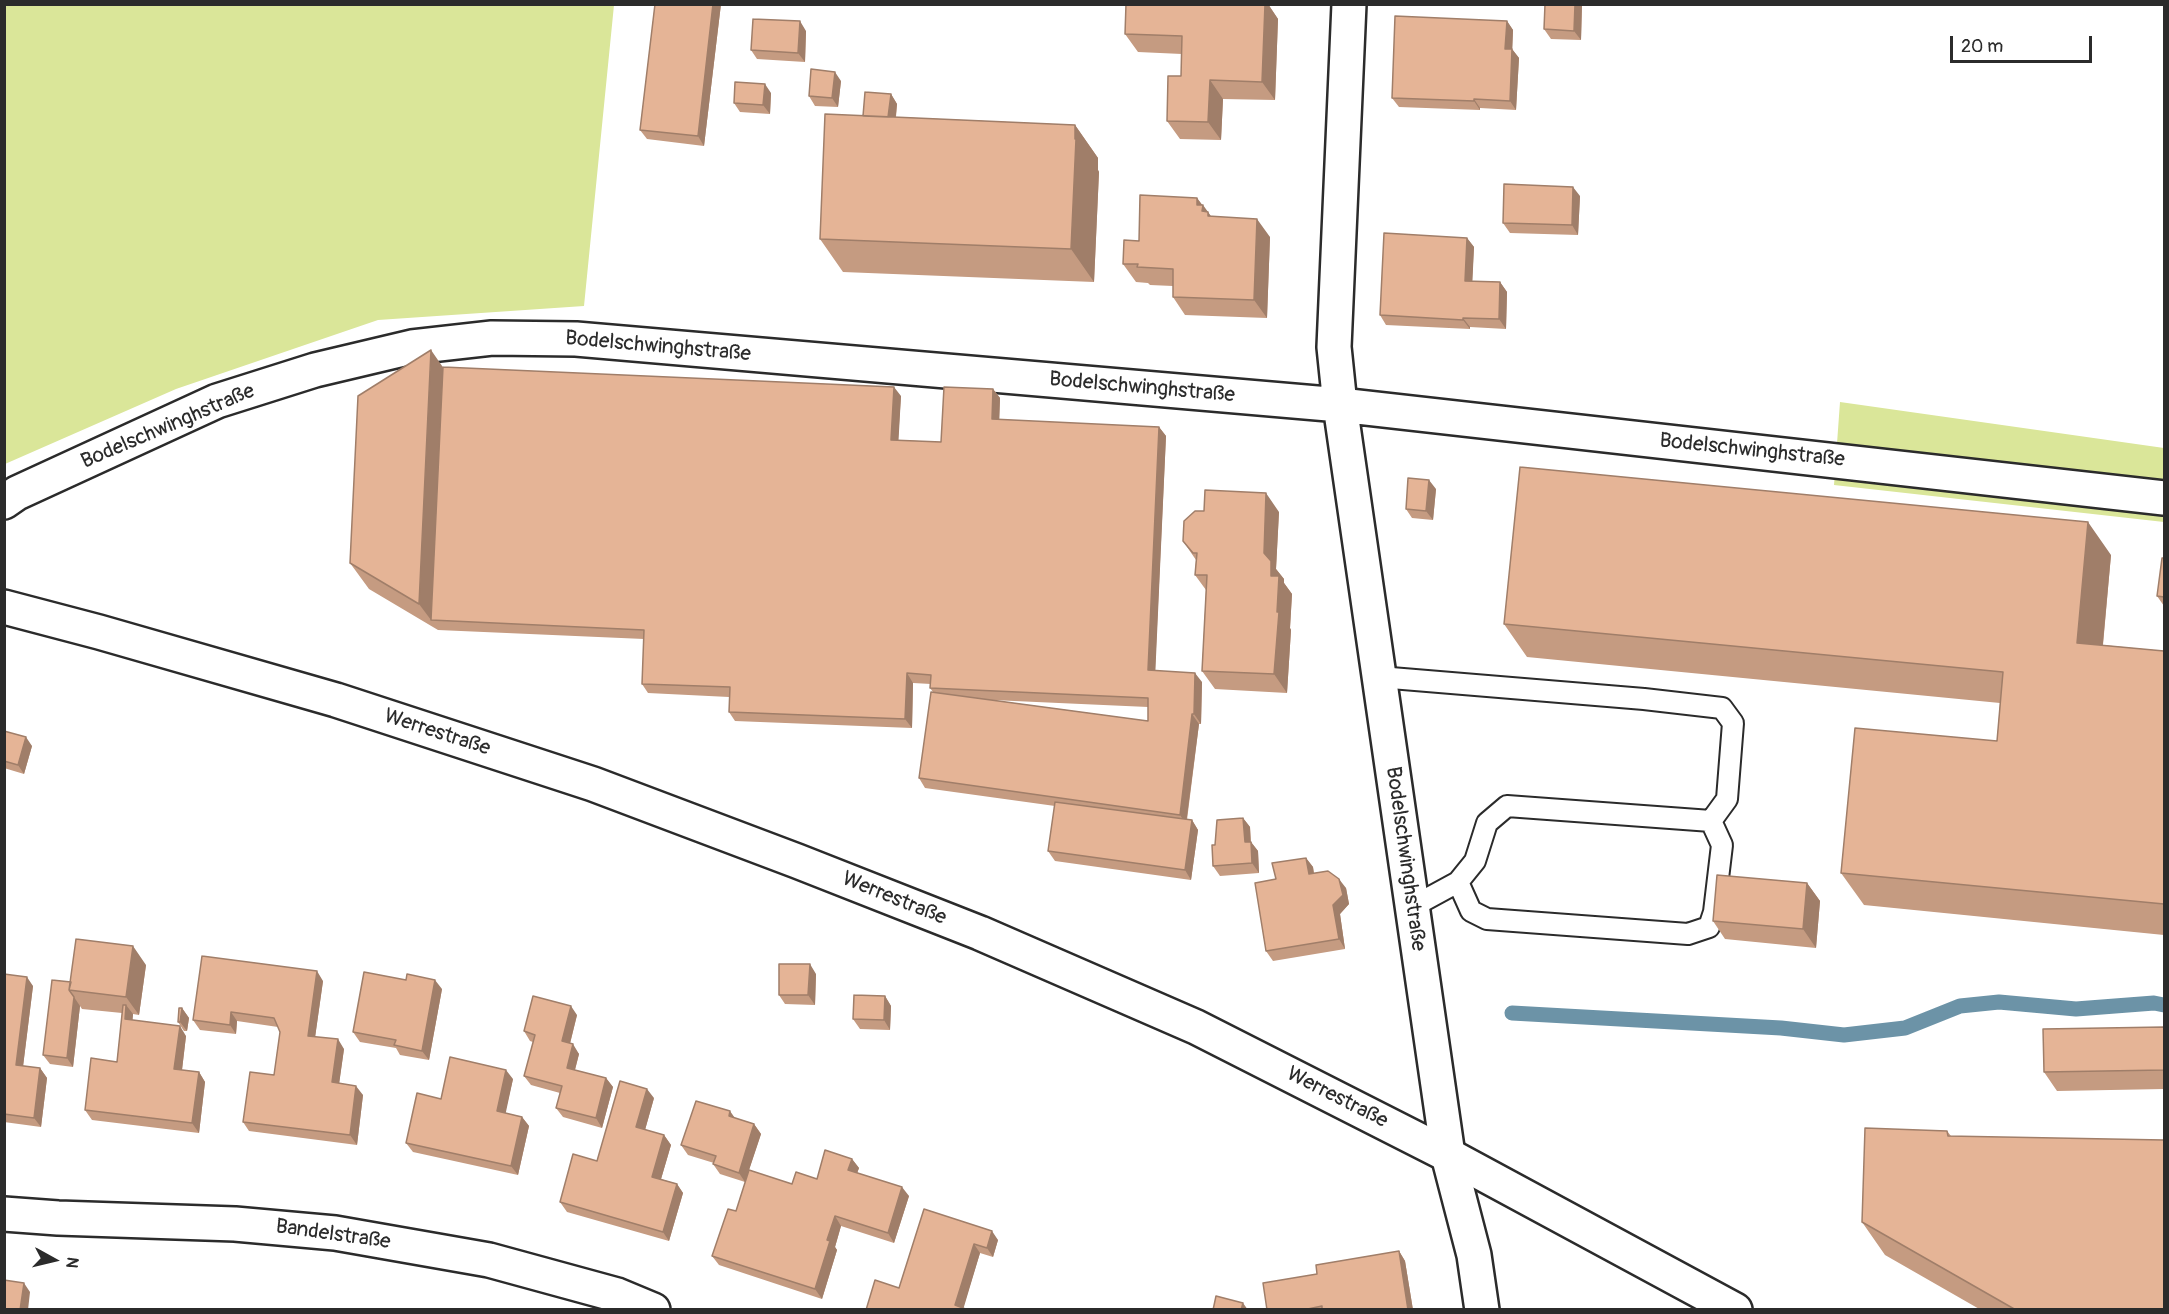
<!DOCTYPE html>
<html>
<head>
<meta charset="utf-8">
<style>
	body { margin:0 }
	#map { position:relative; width:2169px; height:1314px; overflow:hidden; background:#fff; font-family:Pangolin,sans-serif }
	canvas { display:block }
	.frame { position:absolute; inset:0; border:6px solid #2b2b2b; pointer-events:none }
	.north { position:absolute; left:24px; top:1230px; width:60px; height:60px; -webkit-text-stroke:4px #fff; paint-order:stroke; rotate:98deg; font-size:16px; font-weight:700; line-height:24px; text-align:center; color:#2b2b2b }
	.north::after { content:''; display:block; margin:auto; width:21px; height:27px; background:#2b2b2b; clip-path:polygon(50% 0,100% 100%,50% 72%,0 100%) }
	.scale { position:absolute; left:1950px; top:36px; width:142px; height:27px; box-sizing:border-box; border:3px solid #2b2b2b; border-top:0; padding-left:8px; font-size:18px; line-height:21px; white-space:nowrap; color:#2b2b2b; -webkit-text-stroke:4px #fff; paint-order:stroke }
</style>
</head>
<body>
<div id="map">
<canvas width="2169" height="1314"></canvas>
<div class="frame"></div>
<div class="north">N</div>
<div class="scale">20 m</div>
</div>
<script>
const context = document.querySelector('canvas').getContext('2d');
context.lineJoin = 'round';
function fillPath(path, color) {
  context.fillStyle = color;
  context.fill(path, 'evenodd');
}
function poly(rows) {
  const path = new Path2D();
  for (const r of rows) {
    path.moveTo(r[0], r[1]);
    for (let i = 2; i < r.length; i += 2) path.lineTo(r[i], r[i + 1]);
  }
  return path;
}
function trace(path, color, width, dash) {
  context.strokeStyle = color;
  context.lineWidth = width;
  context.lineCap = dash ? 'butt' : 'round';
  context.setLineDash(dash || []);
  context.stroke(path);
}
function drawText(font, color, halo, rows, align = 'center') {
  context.font = font + ' Pangolin,sans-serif';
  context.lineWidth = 5;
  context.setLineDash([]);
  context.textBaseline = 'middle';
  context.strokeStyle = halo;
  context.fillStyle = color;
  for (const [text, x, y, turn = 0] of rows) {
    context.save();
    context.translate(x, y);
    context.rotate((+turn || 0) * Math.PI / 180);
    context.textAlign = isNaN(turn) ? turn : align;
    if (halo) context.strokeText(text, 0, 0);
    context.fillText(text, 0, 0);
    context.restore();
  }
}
fillPath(poly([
	[5,4,614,5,584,306,378,320,176,389,5,464],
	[1840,402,2164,448,2164,522,1834,485]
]), '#dae699');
trace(poly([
	[1512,1013,1781,1028,1844,1035,1905,1028,1960,1006,1999,1002,2076,1009,2154,1003,2164,1005]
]), '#6c93a7', 15);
const lane = poly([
	[1379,677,1644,699,1722,708,1733,723,1727,799,1711,821,1507,806,1487,823,1475,861,1458,882,1412,907],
	[1458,882,1471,911,1487,919,1688,934,1709,927,1714,912,1722,845,1711,821]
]);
const street = poly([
	[1349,4,1334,347,1340,405,1448,1155,1474,1255,1482,1310],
	[4,502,17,493,217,401,315,370,412,347,492,338,576,339,1340,405,2164,498],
	[4,1214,58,1218,235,1224,335,1233,489,1260,617,1295,653,1310]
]);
const secondary = poly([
	[4,607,99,632,336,700,593,784,797,861,980,933,1196,1027,1448,1155,1735,1310]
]);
trace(lane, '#2b2b2b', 24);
trace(street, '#2b2b2b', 38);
trace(secondary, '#2b2b2b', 38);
trace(lane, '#fff', 20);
trace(street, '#fff', 33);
trace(secondary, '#fff', 33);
fillPath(poly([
	[655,4,721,4,704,146,647,139,640,130],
	[1126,4,1268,4,1278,19,1275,100,1223,99,1221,140,1180,139,1167,121,1181,76,1182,54,1138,52,1125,34],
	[1545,4,1582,4,1581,40,1551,39,1544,29],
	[1507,21,1513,30,1512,49,1519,58,1516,110,1480,108,1480,110,1399,107,1392,98],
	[806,31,805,62,757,59,751,50],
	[841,81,838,107,815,106,809,96],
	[771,93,770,114,740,112,734,103],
	[891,94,897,104,896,117,1075,125,1098,158,1098,170,1099,172,1094,282,843,272,820,239,863,116],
	[1580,196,1578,235,1510,233,1503,223],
	[1197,198,1211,217,1270,237,1267,318,1185,315,1173,297,1173,286,1150,285,1148,283,1136,282,1123,264,1139,241],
	[1467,238,1474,247,1472,281,1500,282,1507,292,1506,329,1470,327,1470,329,1386,325,1380,315],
	[443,367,901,396,898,440,941,442,993,389,1000,398,999,420,1159,427,1166,436,1155,670,1202,682,1201,724,1199,724,1187,820,1192,820,1198,830,1191,880,1055,861,1048,851,1055,806,925,788,919,778,933,692,930,688,931,684,913,683,912,728,735,721,729,712,729,697,648,693,642,684,644,639,438,630,369,589,350,563],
	[992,700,1148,707,1148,721],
	[1436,489,1433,520,1412,518,1406,509],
	[1279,512,1276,569,1284,579,1284,583,1292,594,1290,628,1291,630,1287,693,1215,689,1202,671,1206,590,1195,575,1196,560,1183,541],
	[2111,555,2103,645,2164,651,2164,935,1864,905,1841,873,1997,741,2000,703,1527,657,1504,624],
	[2164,558,2164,606,2157,596],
	[4,731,32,746,24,774,4,768],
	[1243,818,1250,827,1251,842,1258,851,1259,873,1220,876,1213,866,1215,845],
	[1306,858,1313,867,1314,873,1346,888,1349,904,1340,914,1345,949,1273,961,1266,951,1276,879],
	[1807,883,1820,901,1816,948,1725,939,1713,921],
	[146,965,139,1015,133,1014,132,1020,186,1036,182,1070,199,1072,205,1082,199,1133,92,1120,85,1110,117,1062,122,1013,82,1009,80,1006,73,1067,50,1064,43,1055,71,982],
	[4,974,33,986,23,1066,40,1068,47,1078,41,1127,4,1122],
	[816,974,815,1005,785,1004,779,995],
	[323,981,315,1037,344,1049,339,1083,363,1095,357,1145,249,1131,243,1122,274,1075,280,1032,278,1027,237,1021,236,1034,200,1030,193,1020],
	[442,989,429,1060,400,1055,396,1048,360,1042,353,1032],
	[885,996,891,1006,890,1030,860,1029,853,1019],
	[182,1008,189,1018,187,1031,184,1031,178,1022],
	[577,1015,570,1044,579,1054,575,1070,606,1078,613,1087,602,1128,563,1117,556,1108,560,1093,531,1085,524,1076,533,1042,530,1041,524,1031],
	[2164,1027,2164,1089,2057,1091,2044,1072],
	[513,1079,505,1113,522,1117,529,1126,518,1175,413,1152,406,1143,441,1099],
	[654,1098,645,1130,664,1135,671,1145,661,1179,677,1184,683,1193,669,1241,567,1212,560,1202],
	[735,1118,754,1124,761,1134,745,1182,720,1174,713,1164,714,1163,688,1155,681,1145],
	[1947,1131,1951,1136,2164,1310,1981,1310,1885,1255,1862,1222],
	[852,1159,859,1168,857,1173,909,1196,894,1243,841,1226,835,1247,837,1250,822,1299,719,1265,712,1256,736,1211,792,1184,817,1179],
	[924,1209,998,1240,993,1257,980,1253,963,1308,899,1288],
	[1399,1251,1405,1261,1413,1310,1267,1310,1317,1274]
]), '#c59b81');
fillPath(poly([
	[713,4,721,4,704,146,698,136],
	[1265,4,1268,4,1278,19,1275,100,1262,82],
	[1575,4,1582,4,1581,40,1574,31],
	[800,21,806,31,805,62,798,53],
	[1507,21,1513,30,1512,58,1505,49],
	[1512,49,1519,58,1516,110,1510,101],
	[835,72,841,81,838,107,832,98],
	[1210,80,1223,99,1221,140,1208,122],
	[765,84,771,93,770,114,763,105],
	[891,94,897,104,894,134,887,125],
	[1474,99,1480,108,1480,110,1474,101],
	[1075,125,1098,158,1098,170,1099,172,1094,282,1071,249],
	[1573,187,1580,196,1578,235,1572,225],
	[1197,198,1203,206,1203,205,1221,230,1197,205],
	[1257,219,1270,237,1267,318,1254,300],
	[1467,238,1474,247,1472,290,1465,281],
	[1500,282,1507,292,1506,329,1499,319],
	[1463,318,1470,327,1470,329,1463,320],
	[431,350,449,376,431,620,419,604],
	[894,387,901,396,898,449,891,440],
	[993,389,1000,398,999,429,992,419],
	[1159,427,1166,436,1155,679,1148,670],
	[1429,480,1436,489,1433,520,1426,511],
	[1266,493,1279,512,1276,569,1284,579,1284,583,1292,594,1290,628,1291,630,1287,693,1274,674,1277,612,1264,553],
	[2088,522,2111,555,2100,675,2077,643],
	[907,673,913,683,912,728,905,719],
	[1195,673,1202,682,1201,724,1194,714],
	[1192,714,1199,724,1186,824,1180,815],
	[26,737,32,746,24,774,18,765],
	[1243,818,1250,827,1251,852,1245,842],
	[1192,820,1198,830,1191,880,1185,870],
	[1251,842,1258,851,1259,873,1252,863],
	[1306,858,1313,867,1315,884,1309,874],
	[1339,879,1346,888,1349,904,1340,914,1345,949,1339,939,1333,905],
	[1807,883,1820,901,1816,948,1803,929],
	[133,946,146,965,139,1015,126,997],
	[810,964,816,974,815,1005,808,995],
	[317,971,323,981,314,1045,308,1036],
	[27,977,33,986,22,1075,16,1065],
	[435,980,442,989,429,1060,422,1051],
	[885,996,891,1006,890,1030,884,1020],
	[74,997,80,1006,73,1067,67,1058],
	[126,1005,133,1014,132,1029,125,1019],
	[571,1006,577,1015,568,1051,562,1041],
	[182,1008,189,1018,187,1031,180,1022],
	[231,1012,237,1021,236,1034,230,1025],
	[180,1026,186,1036,181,1078,174,1069],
	[338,1039,344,1049,338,1092,332,1082],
	[573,1044,579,1054,573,1077,567,1068],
	[40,1068,47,1078,41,1127,34,1118],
	[506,1070,513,1079,504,1121,497,1111],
	[199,1072,205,1082,199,1133,192,1123],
	[606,1078,613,1087,602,1128,596,1118],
	[356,1086,363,1095,357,1145,350,1135],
	[647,1089,654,1098,643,1137,636,1127],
	[730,1111,737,1121,729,1116],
	[522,1117,529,1126,518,1175,511,1166],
	[754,1124,761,1134,745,1182,739,1173],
	[664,1135,671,1145,659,1186,652,1177],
	[852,1159,859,1168,855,1179,848,1170],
	[677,1184,683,1193,669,1241,663,1232],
	[902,1187,909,1196,894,1243,888,1233],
	[835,1216,841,1226,835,1247,837,1250,822,1299,815,1289,827,1240],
	[992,1231,998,1240,993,1257,987,1248],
	[974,1244,980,1253,963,1310,955,1305],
	[1399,1251,1405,1261,1413,1310,1408,1310],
	[24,1283,30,1292,28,1310,20,1310],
	[1243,1303,1248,1310,1241,1310]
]), '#a07e69');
const building = poly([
	[655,4,713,4,698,136,640,130,655,4],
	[1126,4,1265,4,1262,82,1210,80,1208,122,1167,121,1168,76,1181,76,1182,36,1125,34,1126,4],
	[1545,4,1575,4,1574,31,1544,29,1545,4],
	[1395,16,1507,21,1505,49,1512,49,1510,101,1474,99,1474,101,1392,98,1395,16],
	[753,19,800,21,798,53,751,50,753,19],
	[811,69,835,72,832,98,809,96,811,69],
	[735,82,765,84,763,105,734,103,735,82],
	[865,92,891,94,888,117,863,116,865,92],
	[825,114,1075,125,1075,139,1076,139,1071,249,820,239,825,114],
	[1504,184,1573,187,1572,225,1503,223,1504,184],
	[1140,195,1197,198,1197,205,1203,205,1202,211,1208,212,1208,216,1257,219,1254,300,1173,297,1173,269,1137,267,1138,264,1123,264,1124,240,1139,241,1140,195],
	[1384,233,1467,238,1465,281,1500,282,1499,319,1463,318,1463,320,1380,315,1384,233],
	[431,350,419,604,350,563,358,396,431,350],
	[443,367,894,387,891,440,941,442,944,387,993,389,992,419,1159,427,1148,670,1195,673,1194,714,1192,714,1180,815,919,778,931,692,1148,721,1148,698,930,688,931,675,907,673,905,719,729,712,730,687,642,684,644,630,431,620,443,367],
	[1520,467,2088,522,2077,643,2164,651,2164,904,1841,873,1855,728,1997,741,2003,672,1504,624,1520,467],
	[1408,478,1429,480,1426,511,1406,509,1408,478],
	[1205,490,1266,493,1264,553,1271,561,1271,576,1279,576,1277,612,1279,612,1274,674,1202,671,1207,575,1195,575,1197,553,1193,553,1183,541,1184,521,1195,511,1204,511,1205,490],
	[2162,558,2164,558,2164,597,2157,596,2162,558],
	[4,731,26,737,18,765,4,761,4,731],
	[1055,802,1192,820,1185,870,1048,851,1055,802],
	[1243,818,1245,842,1251,842,1252,863,1213,866,1212,845,1215,845,1217,820,1243,818],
	[1306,858,1309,874,1328,871,1339,879,1343,895,1333,905,1339,939,1266,951,1255,883,1276,879,1272,863,1306,858],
	[1717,875,1807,883,1803,929,1713,921,1717,875],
	[76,939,133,946,126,997,69,990,76,939],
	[202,956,317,971,308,1036,338,1039,332,1082,356,1086,350,1135,243,1122,250,1072,274,1075,280,1032,274,1018,231,1012,230,1025,193,1020,202,956],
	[779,964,810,964,808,995,779,995,779,964],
	[364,972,406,980,407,974,435,980,422,1051,394,1045,396,1040,353,1032,364,972],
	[4,974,27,977,16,1065,40,1068,34,1118,4,1114,4,974],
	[52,980,71,982,69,990,74,997,67,1058,43,1055,52,980],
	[854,995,885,996,884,1020,853,1019,854,995],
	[533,996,571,1006,562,1041,573,1044,567,1068,606,1078,596,1118,556,1108,562,1086,524,1076,535,1035,524,1031,533,996],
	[123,1005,126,1005,125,1019,180,1026,174,1069,199,1072,192,1123,85,1110,91,1058,117,1062,123,1005],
	[179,1008,182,1008,180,1022,178,1022,179,1008],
	[2164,1027,2164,1070,2044,1072,2043,1029,2164,1027],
	[450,1057,506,1070,497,1111,522,1117,511,1166,406,1143,417,1093,441,1099,450,1057],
	[620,1081,647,1089,636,1127,664,1135,652,1177,677,1184,663,1232,560,1202,573,1154,597,1161,620,1081],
	[696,1101,730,1111,729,1116,754,1124,739,1173,713,1164,716,1156,681,1145,696,1101],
	[1865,1128,1947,1131,1948,1136,2164,1140,2164,1310,2016,1310,1862,1222,1865,1128],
	[825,1150,852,1159,848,1170,902,1187,888,1233,835,1216,827,1240,830,1241,815,1289,712,1256,728,1209,736,1211,749,1170,792,1184,796,1172,817,1179,825,1150],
	[924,1209,992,1231,987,1248,974,1244,955,1305,968,1310,866,1310,875,1280,899,1288,924,1209],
	[1399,1251,1408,1310,1322,1310,1322,1306,1303,1310,1267,1310,1263,1283,1317,1274,1316,1265,1399,1251],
	[4,1280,24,1283,20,1310,4,1310,4,1280],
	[1216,1296,1243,1303,1241,1310,1213,1310,1216,1296]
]);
fillPath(building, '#e5b496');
trace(building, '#a07e69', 1.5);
drawText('21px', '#2b2b2b', '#fff', [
	["Bodelschwinghstraße",658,347,5],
	["Bodelschwinghstraße",1142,388,5],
	["Bodelschwinghstraße",168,427,-23],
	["Bodelschwinghstraße",1752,451,6],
	["Werrestraße",437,733,18],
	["Bodelschwinghstraße",1405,859,82],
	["Werrestraße",894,899,22],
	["Werrestraße",1337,1098,27],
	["Bandelstraße",333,1235,8]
]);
</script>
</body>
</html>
